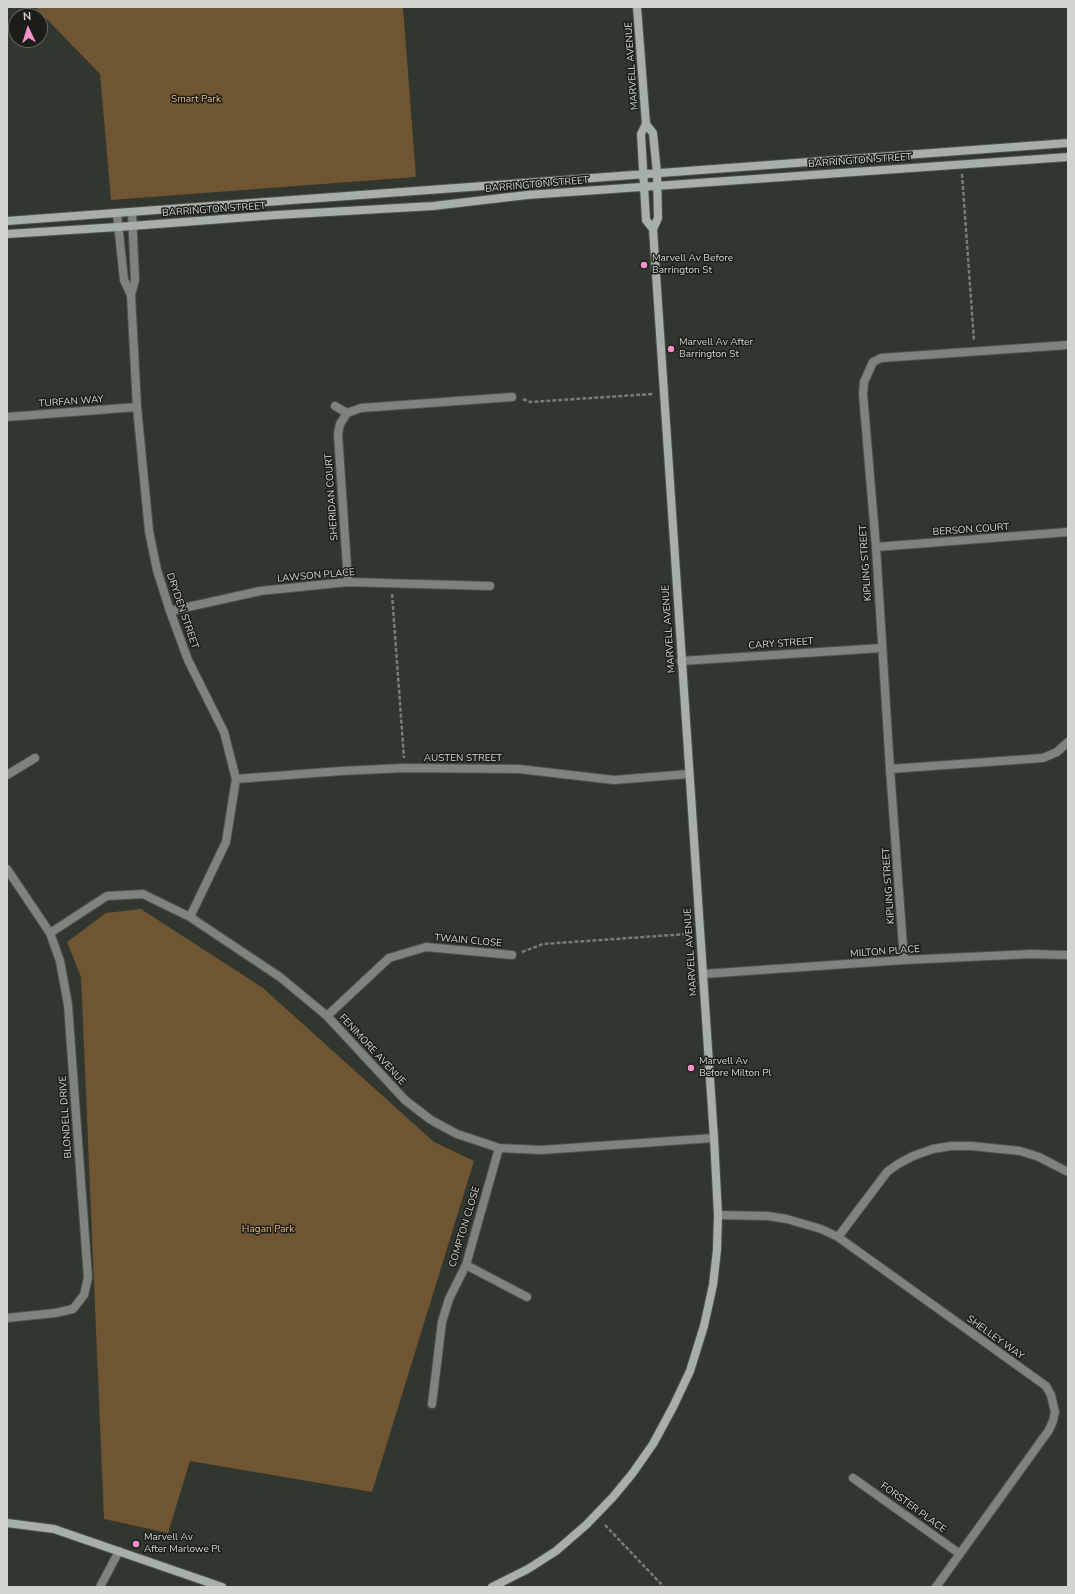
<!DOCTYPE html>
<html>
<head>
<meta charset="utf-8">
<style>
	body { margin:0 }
	#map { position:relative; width:1075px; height:1594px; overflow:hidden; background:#31362e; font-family:"Nunito Sans",sans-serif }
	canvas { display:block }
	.frame { position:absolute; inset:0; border:8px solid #d2d5cf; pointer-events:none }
	.north { position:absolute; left:8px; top:8px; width:40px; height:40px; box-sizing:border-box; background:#1b1d19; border:1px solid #646762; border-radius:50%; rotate:356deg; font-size:11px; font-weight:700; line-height:16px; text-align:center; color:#d2d5cf }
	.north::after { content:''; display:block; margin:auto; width:14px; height:18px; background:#f890cc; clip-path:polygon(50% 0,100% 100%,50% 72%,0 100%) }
</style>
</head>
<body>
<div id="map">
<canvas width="1075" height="1594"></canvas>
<div class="frame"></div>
<div class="north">N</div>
</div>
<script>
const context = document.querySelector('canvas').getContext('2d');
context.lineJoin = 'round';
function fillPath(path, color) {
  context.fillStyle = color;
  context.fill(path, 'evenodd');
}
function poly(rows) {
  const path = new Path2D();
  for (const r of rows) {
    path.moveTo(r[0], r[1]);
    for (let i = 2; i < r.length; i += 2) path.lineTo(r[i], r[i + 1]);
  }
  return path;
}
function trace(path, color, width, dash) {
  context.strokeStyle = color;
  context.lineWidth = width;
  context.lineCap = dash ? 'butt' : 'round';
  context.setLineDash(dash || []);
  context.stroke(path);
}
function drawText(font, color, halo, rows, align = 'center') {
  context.font = font + ' "Nunito Sans",sans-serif';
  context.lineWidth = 3;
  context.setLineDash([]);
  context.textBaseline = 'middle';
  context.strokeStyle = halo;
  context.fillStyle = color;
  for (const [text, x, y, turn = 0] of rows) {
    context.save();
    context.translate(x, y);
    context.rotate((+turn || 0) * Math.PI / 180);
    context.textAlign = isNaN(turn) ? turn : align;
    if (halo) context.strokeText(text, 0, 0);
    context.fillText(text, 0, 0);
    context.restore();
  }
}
fillPath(poly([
	[35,7,403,7,416,177,111,200,100,74],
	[141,909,263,988,434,1142,474,1161,372,1492,190,1461,168,1533,104,1519,81,977,67,942,106,913]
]), '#6f5532');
const street = poly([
	[132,213,135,280,131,295,137,407,149,531,157,570,170,611,188,660,224,732,236,779,226,842,190,917],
	[117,214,124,280,131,295],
	[335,406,347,413],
	[7,417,137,407],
	[876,547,1068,532],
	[348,582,338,434,340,424,347,413,361,408,512,397],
	[170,611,260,591,348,582,490,586],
	[681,661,882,648],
	[890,769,1043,758,1057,752,1068,742],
	[7,775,35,758],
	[236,779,341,771,404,768,519,769,614,780,689,774],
	[7,869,50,933,60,961,68,1005,88,1278,84,1295,73,1309,55,1313,7,1318],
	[50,933,107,896,143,894,190,917,280,977,327,1016,405,1100,431,1120,457,1134,499,1148,541,1150,714,1138],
	[904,960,890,769,876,547,863,394,864,382,873,362,881,358,1068,345],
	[703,974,904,960,1031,954,1068,955],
	[327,1016,389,958,426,947,512,955],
	[718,1215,768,1216,787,1219,821,1229,838,1237,1046,1386,1051,1395,1055,1412,1053,1421,1049,1430,936,1587],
	[838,1237,887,1172,898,1164,913,1156,933,1149,951,1146,972,1146,1020,1151,1039,1157,1068,1172],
	[466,1265,527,1297],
	[432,1404,442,1322,449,1299,466,1265,499,1148],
	[853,1478,960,1554],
	[100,1587,119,1551]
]);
const secondary = poly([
	[637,7,646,124,641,134,646,220,653,229],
	[7,221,1068,143],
	[7,234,118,227,276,215,433,206,527,195,1068,157],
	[7,1523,54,1529,222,1587],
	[492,1587,528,1569,556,1551,586,1525,613,1497,632,1474,653,1444,673,1407,690,1371,704,1326,713,1285,717,1250,718,1215,714,1138,653,229,658,218,657,173,653,133,646,124]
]);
trace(street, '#4e534b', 10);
trace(secondary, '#4e534b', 10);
trace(poly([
	[962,174,974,341],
	[523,399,530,402,653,394],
	[392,594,404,758],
	[522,952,543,944,687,934],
	[605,1525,664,1587]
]), '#797d76', 2.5, [4, 2]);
trace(street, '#7e8380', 8);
trace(secondary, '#a7afab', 8);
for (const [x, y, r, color] of [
	[644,265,4,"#f890cc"],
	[671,349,4,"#f890cc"],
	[691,1068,4,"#f890cc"],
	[136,1544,4,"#f890cc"]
]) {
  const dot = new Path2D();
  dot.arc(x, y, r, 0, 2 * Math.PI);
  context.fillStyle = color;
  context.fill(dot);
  trace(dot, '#1b1d19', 1.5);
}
drawText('10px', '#d2d5cf', '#1b1d19', [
	["MARVELL AVENUE",632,66,-94],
	["BARRINGTON STREET",860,161,-4],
	["BARRINGTON STREET",537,185,-5],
	["BARRINGTON STREET",214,210,-4],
	["TURFAN WAY",71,402,-4],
	["SHERIDAN COURT",332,497,-94],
	["BERSON COURT",971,530,-4],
	["KIPLING STREET",866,563,-94],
	["LAWSON PLACE",316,576,-5],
	["DRYDEN STREET",182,611,71],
	["MARVELL AVENUE",669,629,-94],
	["CARY STREET",781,644,-4],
	["AUSTEN STREET",463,759],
	["KIPLING STREET",889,886,-94],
	["TWAIN CLOSE",468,941,5],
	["MARVELL AVENUE",691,952,-94],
	["MILTON PLACE",885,952,-4],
	["FENIMORE AVENUE",372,1050,47],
	["BLONDELL DRIVE",66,1117,-94],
	["COMPTON CLOSE",465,1227,-73],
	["SHELLEY WAY",995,1338,36],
	["FORSTER PLACE",913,1508,36]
]);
drawText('10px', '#edbb78', '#1b1d19', [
	["Smart Park",196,100],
	["Hagan Park",268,1230]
]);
drawText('10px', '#d2d5cf', '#1b1d19', [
	["Marvell Av Before",652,259],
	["Barrington St",652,271],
	["Marvell Av After",679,343],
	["Barrington St",679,355],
	["Marvell Av",699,1062],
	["Before Milton Pl",699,1074],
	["Marvell Av",144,1538],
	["After Marlowe Pl",144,1550]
], 'left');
</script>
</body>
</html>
